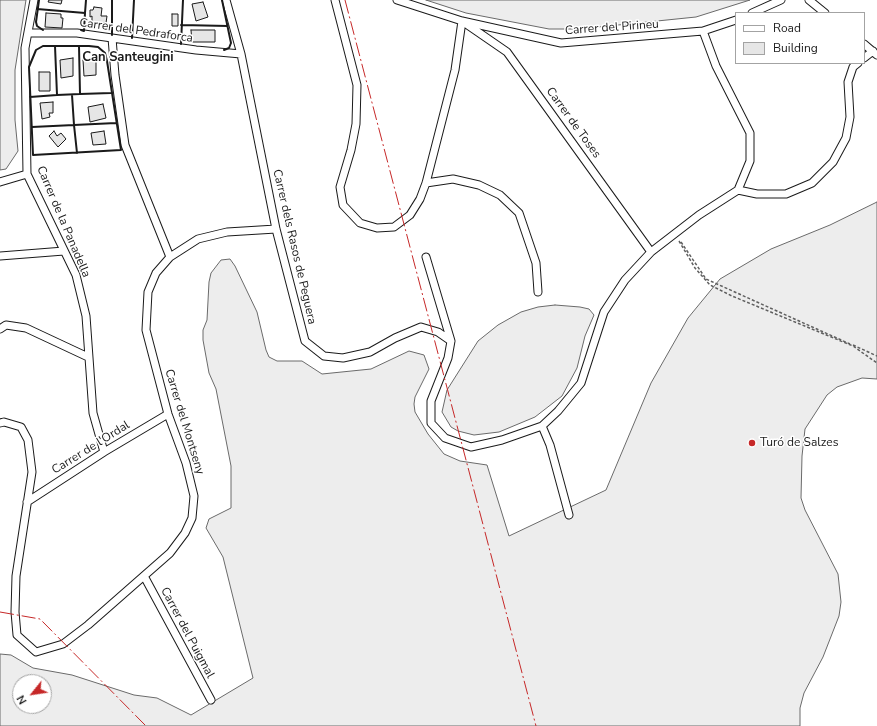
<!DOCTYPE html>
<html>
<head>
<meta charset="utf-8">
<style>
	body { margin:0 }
	#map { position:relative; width:877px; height:726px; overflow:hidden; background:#fff; font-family:"Nunito Sans",sans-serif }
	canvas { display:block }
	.legend { position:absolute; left:735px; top:12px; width:130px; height:52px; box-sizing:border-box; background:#fff; border:1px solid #a3a3a3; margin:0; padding:5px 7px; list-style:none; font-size:12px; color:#1a1a1a }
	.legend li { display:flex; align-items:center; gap:8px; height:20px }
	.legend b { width:20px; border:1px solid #a3a3a3 }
	.north { position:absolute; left:12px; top:674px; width:40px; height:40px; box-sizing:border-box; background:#fff; border:1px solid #a3a3a3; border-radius:50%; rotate:240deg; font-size:11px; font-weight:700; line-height:16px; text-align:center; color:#1a1a1a }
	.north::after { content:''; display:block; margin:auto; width:14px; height:18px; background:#c62828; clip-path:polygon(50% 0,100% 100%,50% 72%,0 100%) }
</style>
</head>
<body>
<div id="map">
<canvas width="877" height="726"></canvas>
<ul class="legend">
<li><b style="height:5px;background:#fff"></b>Road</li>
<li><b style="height:11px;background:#e6e6e6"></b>Building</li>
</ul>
<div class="north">N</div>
</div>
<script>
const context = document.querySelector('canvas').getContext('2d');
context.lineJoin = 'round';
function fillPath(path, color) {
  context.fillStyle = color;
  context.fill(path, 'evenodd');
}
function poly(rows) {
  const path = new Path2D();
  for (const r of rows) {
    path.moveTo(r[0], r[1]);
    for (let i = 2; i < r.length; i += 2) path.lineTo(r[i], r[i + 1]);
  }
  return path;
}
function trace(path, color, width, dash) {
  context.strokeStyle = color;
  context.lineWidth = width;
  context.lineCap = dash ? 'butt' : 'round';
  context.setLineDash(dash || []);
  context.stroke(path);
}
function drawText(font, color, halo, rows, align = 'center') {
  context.font = font + ' "Nunito Sans",sans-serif';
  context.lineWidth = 3;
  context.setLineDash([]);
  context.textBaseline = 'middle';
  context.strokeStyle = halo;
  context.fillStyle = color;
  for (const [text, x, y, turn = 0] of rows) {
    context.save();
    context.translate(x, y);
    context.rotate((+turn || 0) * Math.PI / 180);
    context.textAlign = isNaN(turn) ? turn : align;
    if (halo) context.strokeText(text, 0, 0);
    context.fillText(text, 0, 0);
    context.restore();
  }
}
const built = poly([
	[0,0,26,0,15,70,15,120,18,151,6,169,0,170,0,0],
	[426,0,750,0,696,17,579,29,549,29,466,13,426,0],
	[877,202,877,379,862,378,837,387,827,395,805,429,802,456,801,498,805,510,838,574,841,602,839,616,823,657,804,693,800,708,800,726,0,726,0,654,11,655,33,668,72,675,134,695,157,698,191,715,253,678,223,557,206,528,209,519,231,508,231,466,216,389,209,373,203,340,203,330,207,320,209,282,211,273,221,260,230,259,235,266,257,312,266,350,269,357,277,361,302,361,322,374,371,369,409,351,424,355,429,369,415,397,414,404,415,412,428,434,444,454,460,461,487,465,509,536,606,490,651,383,688,318,720,279,771,249,830,225,877,202],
	[20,682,44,682,44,706,20,706,20,682],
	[555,305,580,307,589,309,594,315,585,336,577,368,562,396,535,417,499,432,474,435,458,431,451,427,442,412,447,390,478,341,498,325,521,312,538,307,555,305]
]);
fillPath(built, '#ededed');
trace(built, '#6a6a6a', 1);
const building = poly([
	[49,0,62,0,61,4,48,2,49,0],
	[203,2,208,17,196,21,192,4,203,2],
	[94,7,102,8,101,16,107,16,106,23,92,24,92,16,90,17,90,10,93,10,94,7],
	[46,13,61,14,61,18,63,18,62,28,45,27,46,13],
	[172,14,178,14,178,26,172,26,172,14],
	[191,30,215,30,215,42,192,42,191,30],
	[73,58,73,76,61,78,60,60,73,58],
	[83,60,96,60,96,75,84,76,83,60],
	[39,72,50,72,50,91,39,91,39,72],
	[53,102,53,113,49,113,50,117,42,119,40,103,53,102],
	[103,104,106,118,90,122,88,107,103,104],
	[54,131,57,136,61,133,66,139,58,147,49,136,54,131],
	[104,131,106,144,93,145,91,133,104,131]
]);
fillPath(building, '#e6e6e6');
trace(building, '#1a1a1a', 1);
const minor = poly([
	[34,0,25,48,27,174,76,275,86,316,93,413,104,452],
	[226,0,241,54,276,229,305,341,324,356,343,358,370,352,395,338,421,327,438,332,451,341,448,358,431,401,431,423,445,438,471,447,502,440,542,426,558,411,581,383,604,312,625,280,651,252,699,215,738,190,750,161,750,133,716,66,703,31],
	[335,0,357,85,356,124,351,150,340,187,343,205,360,223,377,228,394,227,410,215,420,199,426,183,455,70,462,21,507,52,651,252],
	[397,0,462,21,561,43,703,31,736,20],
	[809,0,825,13],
	[752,13,781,0],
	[29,33,77,33,196,50,241,54],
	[112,38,115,75,125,145,170,257],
	[864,44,877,55],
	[864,58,873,51],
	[0,182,27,174],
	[426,183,453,179,479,185,500,195,519,213,536,263,538,292],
	[738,190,757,194,786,194,812,183,833,162,846,138,850,117,848,82,853,67,858,63],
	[0,256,64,251],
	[426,257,451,341],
	[0,329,6,325,26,328,88,357],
	[0,423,4,422,21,427,28,440,32,472,16,576,15,612,17,635,36,652,63,644,88,625,170,553,185,533,192,518,194,496,186,463,168,414,146,330,148,292,156,273,170,257,198,239,227,232,276,229],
	[542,426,550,445,569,515],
	[27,502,104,452,168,414],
	[144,576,211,700]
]);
trace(minor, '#1a1a1a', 9);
trace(poly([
	[679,241,695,268,710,285,732,296,853,346,877,363],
	[681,242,706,279,850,344],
	[853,345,877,356]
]), '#5f5f5f', 1.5, [3, 2]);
trace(minor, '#fff', 7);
trace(poly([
	[39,0,36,22,37,26,43,30],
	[222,0,231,43,229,48,224,50],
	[37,9,85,13,86,0],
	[181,25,228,26],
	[81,30,84,31,85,13],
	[112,35,112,0],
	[132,38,134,0],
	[181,44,183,0],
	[43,46,89,46,98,47,105,53,107,61,121,150,33,155,29,67,36,50,43,46],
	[80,94,111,93],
	[57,95,80,94,79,46],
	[30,97,57,95,55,46],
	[32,127,74,125,72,95],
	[77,153,74,125,116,123]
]), '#1a1a1a', 2);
trace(poly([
	[345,0,536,726],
	[0,612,40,619,146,726]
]), '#c62828', 1, [14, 3, 2, 3]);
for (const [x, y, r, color] of [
	[752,443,4,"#c62828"]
]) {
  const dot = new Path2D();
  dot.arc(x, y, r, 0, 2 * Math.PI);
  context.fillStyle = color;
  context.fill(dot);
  trace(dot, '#fff', 1.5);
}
drawText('12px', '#1a1a1a', '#fff', [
	["Carrer del Pirineu",612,28,-4],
	["Carrer del Pedraforca",136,31,8],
	["Carrer de Toses",573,123,54],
	["Carrer de la Panadella",63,222,67],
	["Carrer dels Rasos de Peguera",294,247,77],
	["Carrer del Montseny",184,422,73],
	["Carrer de l'Ordal",91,448,-32],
	["Carrer del Puigmal",187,633,62]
]);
drawText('12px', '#1a1a1a', '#fff', [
	["Turó de Salzes",760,443]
], 'left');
drawText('bold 13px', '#1a1a1a', '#fff', [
	["Can Santeugini",128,58]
]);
</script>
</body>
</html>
